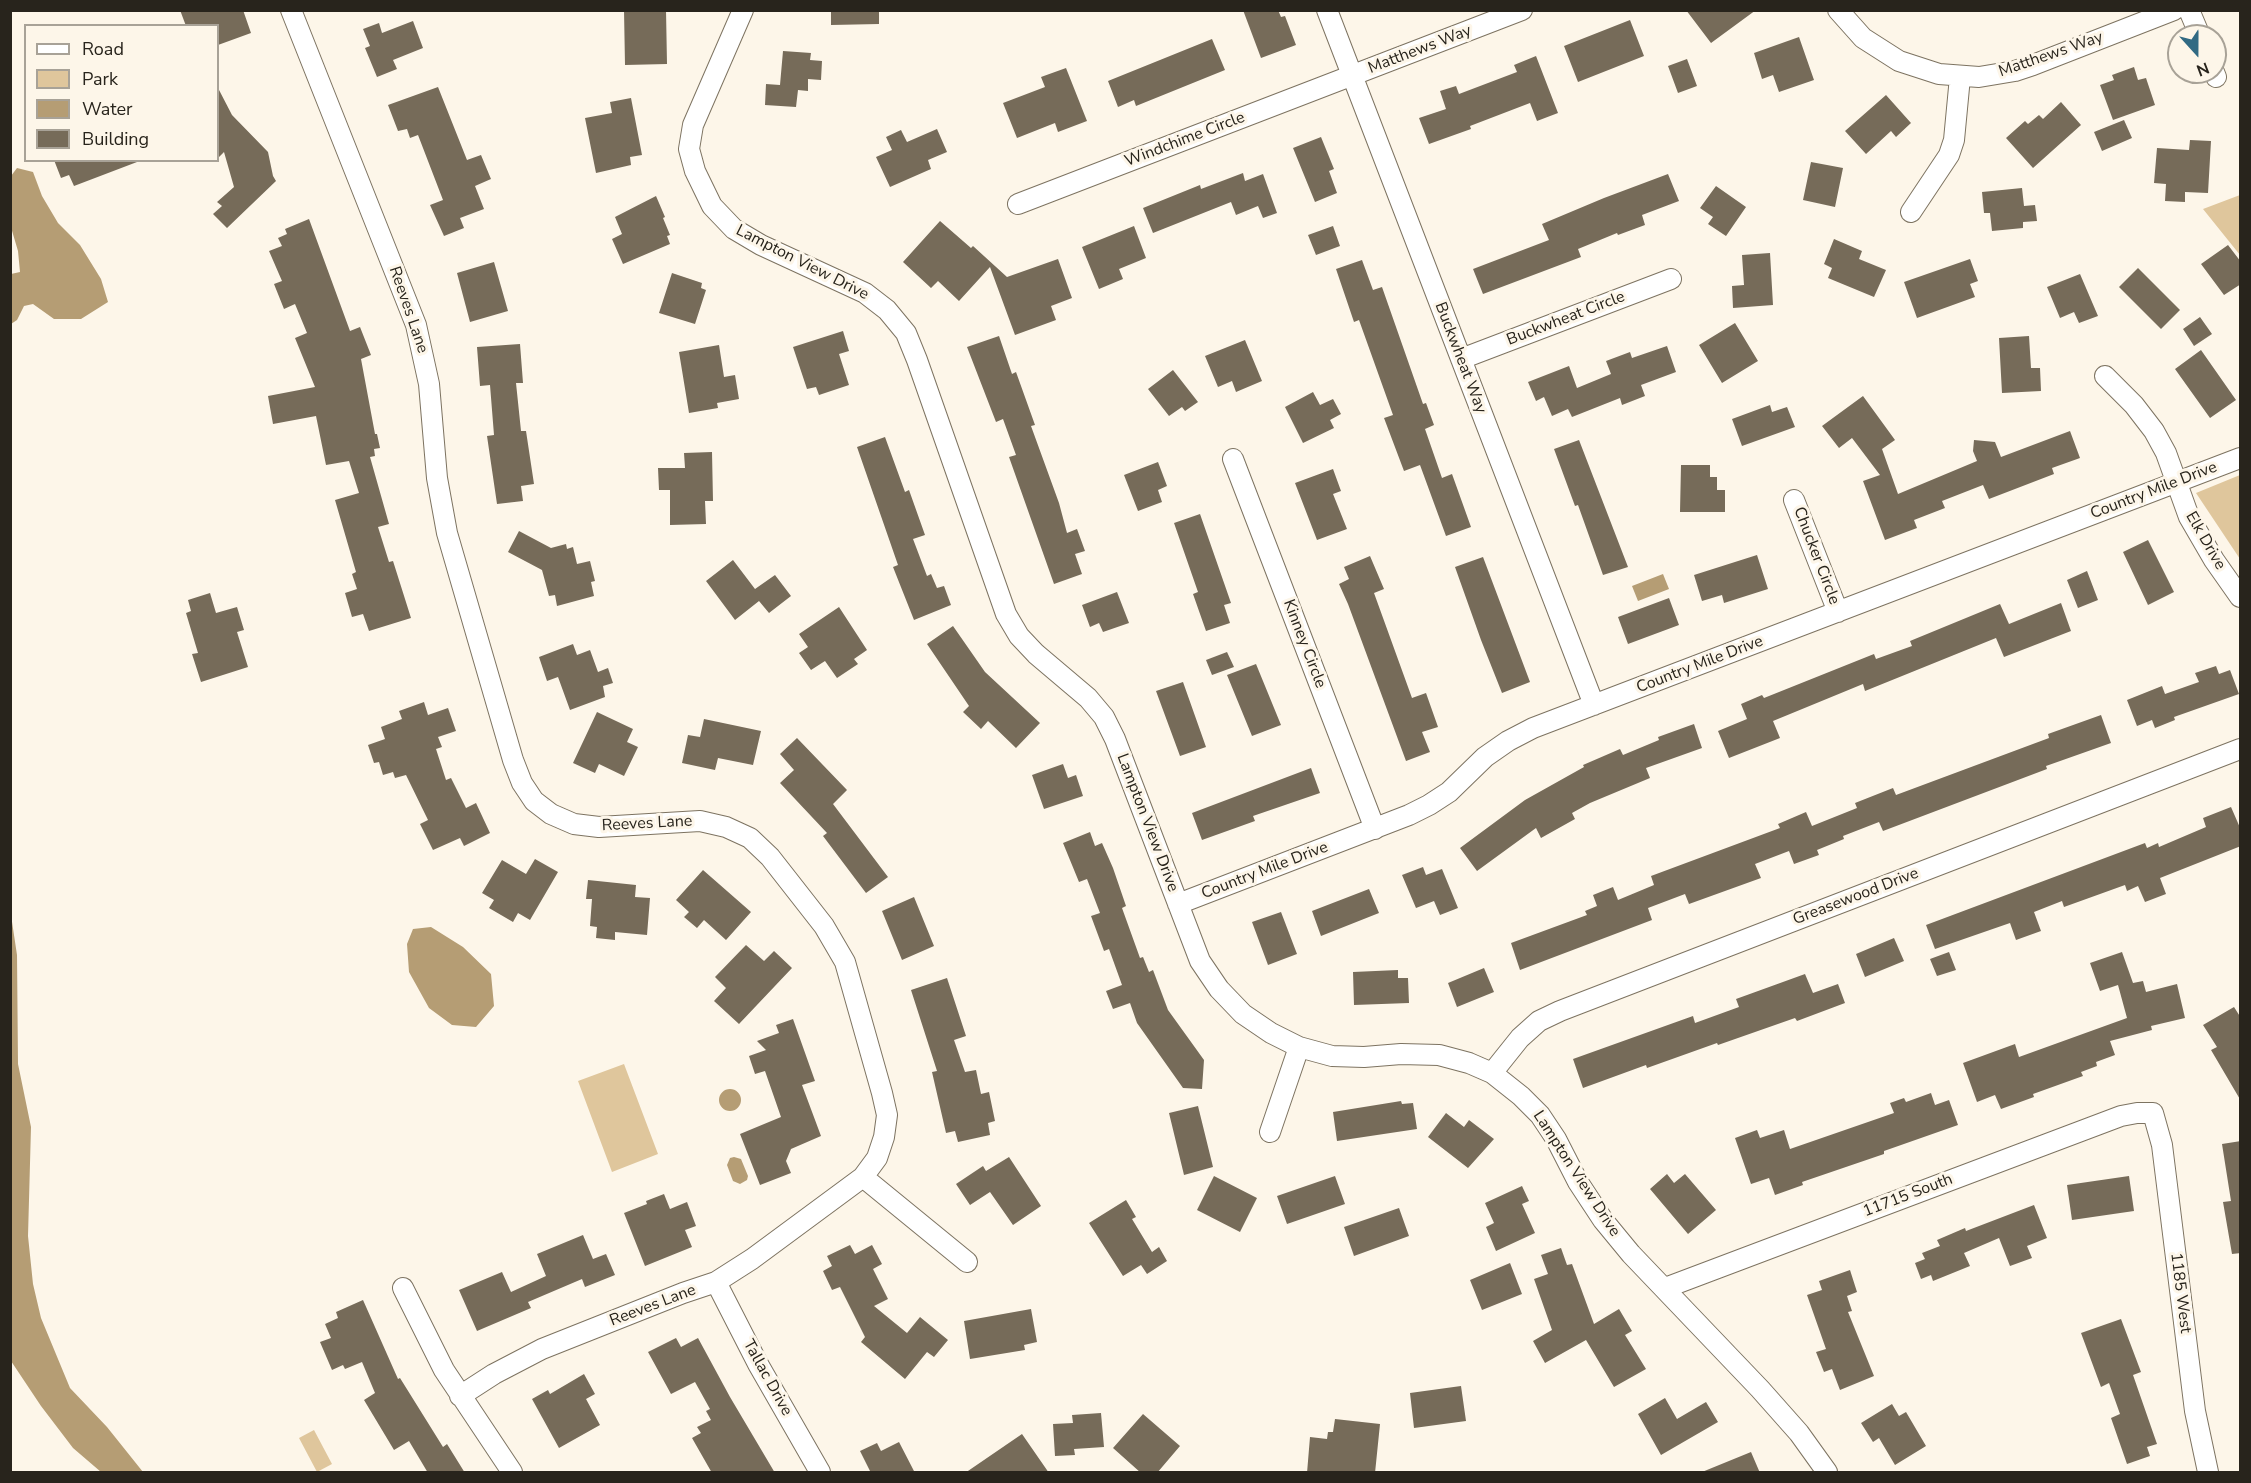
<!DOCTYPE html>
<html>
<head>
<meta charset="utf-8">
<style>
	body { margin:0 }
	#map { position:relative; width:2251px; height:1483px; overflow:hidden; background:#fdf6e9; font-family:"Nunito Sans",sans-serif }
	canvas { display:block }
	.frame { position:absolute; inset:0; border:12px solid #28241c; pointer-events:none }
	.legend { position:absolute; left:24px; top:24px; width:195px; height:138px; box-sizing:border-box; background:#fdf6e9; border:2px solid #a8a297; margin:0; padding:8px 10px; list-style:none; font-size:18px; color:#28241c }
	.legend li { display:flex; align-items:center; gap:12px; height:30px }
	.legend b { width:30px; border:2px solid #a8a297 }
	.north { position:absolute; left:2167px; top:24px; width:60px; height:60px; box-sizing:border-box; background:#fdf6e9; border:2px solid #a8a297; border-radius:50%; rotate:159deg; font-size:16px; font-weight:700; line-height:24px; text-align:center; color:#28241c }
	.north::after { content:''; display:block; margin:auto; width:21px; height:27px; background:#316a83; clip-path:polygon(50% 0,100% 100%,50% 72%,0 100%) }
</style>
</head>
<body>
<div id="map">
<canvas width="2251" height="1483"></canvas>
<div class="frame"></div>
<ul class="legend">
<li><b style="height:8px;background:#fff"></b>Road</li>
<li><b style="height:16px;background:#dfc69c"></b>Park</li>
<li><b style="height:16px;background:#b59d74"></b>Water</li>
<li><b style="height:16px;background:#766b59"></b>Building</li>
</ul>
<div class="north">N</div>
</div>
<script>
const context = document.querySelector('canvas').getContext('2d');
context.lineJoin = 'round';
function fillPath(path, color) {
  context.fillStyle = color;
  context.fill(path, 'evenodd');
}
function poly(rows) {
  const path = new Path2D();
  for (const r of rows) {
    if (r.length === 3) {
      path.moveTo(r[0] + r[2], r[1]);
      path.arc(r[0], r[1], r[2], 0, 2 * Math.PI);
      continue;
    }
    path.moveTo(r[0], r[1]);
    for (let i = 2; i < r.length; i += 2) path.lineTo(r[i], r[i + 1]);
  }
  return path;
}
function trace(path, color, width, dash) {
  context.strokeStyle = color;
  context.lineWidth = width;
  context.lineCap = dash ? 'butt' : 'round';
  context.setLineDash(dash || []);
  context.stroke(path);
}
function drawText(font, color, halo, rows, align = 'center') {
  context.font = font + ' "Nunito Sans",sans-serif';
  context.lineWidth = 6;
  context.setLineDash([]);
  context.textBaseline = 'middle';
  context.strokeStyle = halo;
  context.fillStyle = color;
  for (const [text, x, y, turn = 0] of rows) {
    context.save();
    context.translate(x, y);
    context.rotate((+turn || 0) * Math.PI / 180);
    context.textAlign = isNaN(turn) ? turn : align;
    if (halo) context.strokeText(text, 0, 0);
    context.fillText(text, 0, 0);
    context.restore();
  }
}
fillPath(poly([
	[2240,195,2240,255,2203,209],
	[2240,475,2240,559,2196,493],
	[624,1064,658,1154,612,1172,578,1081],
	[314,1430,332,1464,317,1472,299,1438]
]), '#dfc69c');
fillPath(poly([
	[17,168,33,172,42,196,58,223,80,245,101,279,108,302,81,319,54,319,33,304,24,306,17,320,11,324,11,274,20,272,18,251,10,224,11,176],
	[1663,574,1669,589,1638,601,1632,586],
	[11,915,17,955,18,1064,31,1127,28,1236,33,1284,41,1318,70,1388,107,1427,143,1472,101,1472,73,1448,41,1406,11,1361],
	[431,927,463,947,491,974,494,1006,476,1027,452,1025,429,1008,409,972,407,944,413,929],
	[730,1100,11],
	[734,1157,741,1159,748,1176,747,1180,740,1184,733,1181,727,1165,730,1158]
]), '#b59d74');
fillPath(poly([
	[180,10,243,10,251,33,218,45,218,26,186,26],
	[624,10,666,10,667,64,625,65],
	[831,10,879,10,879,24,831,25],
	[1243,10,1278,10,1281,17,1285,16,1296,45,1261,58],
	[1686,10,1756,10,1711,43],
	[1630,20,1644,56,1578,82,1564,46],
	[413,21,423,48,393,60,397,69,377,77,365,48,370,46,363,29,379,23,382,33],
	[1799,37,1814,80,1779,92,1773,75,1762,79,1754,53],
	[1212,39,1225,70,1136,106,1134,100,1118,107,1108,81],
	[783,51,811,53,810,60,822,61,821,80,808,79,808,91,798,90,796,107,765,105,766,84,780,85],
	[1536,56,1558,113,1537,121,1530,103,1470,126,1471,129,1429,144,1419,118,1446,109,1440,91,1456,86,1459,94,1517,72,1514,65],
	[1687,59,1697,86,1678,93,1668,66],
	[2134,67,2138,80,2146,78,2155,105,2113,120,2100,85,2114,80,2112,75],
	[1066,68,1087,121,1058,132,1055,123,1017,138,1003,103,1045,87,1041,77],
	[438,87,467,160,481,155,491,179,475,186,484,209,460,218,464,228,444,236,430,205,443,200,418,135,410,138,407,129,398,131,388,105],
	[218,88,232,115,268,152,273,176,276,181,227,228,213,214,222,206,217,202,234,187,224,152,218,158],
	[1886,95,1911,123,1896,137,1891,131,1866,154,1845,131],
	[631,98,642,155,630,157,631,165,596,173,585,118,612,113,610,102],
	[2061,102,2081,125,2033,168,2006,138,2025,121,2028,124,2039,115,2043,119],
	[2124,120,2132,138,2102,151,2094,132],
	[937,129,947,152,928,160,931,169,890,187,876,157,892,150,886,137,901,130,907,142],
	[1321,137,1334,169,1329,171,1337,193,1315,202,1293,148],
	[2190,140,2211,141,2208,193,2185,192,2185,202,2165,201,2166,184,2154,183,2157,148,2189,150],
	[54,160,137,160,137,162,74,186,69,175,61,178],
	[1811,162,1843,168,1835,207,1803,200],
	[1243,173,1245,181,1263,174,1277,213,1263,218,1258,206,1236,215,1231,202,1153,233,1143,208,1200,185,1201,189],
	[1668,174,1679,201,1642,215,1645,225,1618,235,1617,233,1578,249,1581,257,1483,294,1473,269,1549,240,1542,224,1604,198],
	[1716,186,1746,207,1726,236,1708,224,1713,217,1700,208],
	[2022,188,2024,206,2035,205,2037,221,2023,222,2023,228,1992,231,1990,213,1984,213,1982,192],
	[656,196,665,217,663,218,670,235,667,236,670,244,623,264,612,239,622,234,615,217],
	[309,219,350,331,360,327,371,355,361,359,375,434,377,434,380,448,374,449,375,456,370,457,389,524,378,527,389,562,393,561,411,618,369,631,363,614,352,617,345,593,357,589,352,574,356,572,335,500,359,493,349,461,326,465,316,416,273,424,268,396,315,387,295,338,307,333,295,304,284,309,274,284,282,281,269,251,282,246,278,238,287,234,285,229],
	[940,221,971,248,973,246,1007,277,1058,259,1072,298,1051,306,1056,320,1015,335,990,267,959,301,938,281,931,288,903,262],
	[1134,226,1146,258,1119,269,1123,279,1099,289,1082,247],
	[1333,226,1340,246,1316,255,1308,235],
	[1834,239,1862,251,1859,259,1886,270,1874,297,1828,278,1832,268,1824,264],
	[2228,245,2241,262,2241,284,2224,295,2201,264],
	[1770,253,1773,305,1733,308,1732,286,1744,285,1742,255],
	[1970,259,1978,281,1970,284,1975,297,1917,318,1904,282],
	[1362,260,1373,290,1382,287,1423,404,1426,403,1434,425,1425,429,1442,478,1452,474,1471,527,1446,536,1420,465,1404,471,1384,418,1393,415,1359,320,1354,322,1336,269],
	[494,262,508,311,470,322,457,273],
	[2138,268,2180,310,2161,329,2119,287],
	[672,273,702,283,701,288,706,290,695,324,659,313],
	[2080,274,2098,316,2079,323,2074,312,2060,318,2047,287],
	[2200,317,2212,334,2194,346,2183,329],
	[1735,323,1758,361,1722,383,1699,345],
	[843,331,849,351,839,354,849,385,819,395,816,387,807,389,793,347],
	[999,336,1012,374,1016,372,1035,425,1031,426,1059,503,1067,533,1077,529,1085,551,1075,554,1082,574,1054,584,1009,457,1016,455,1003,419,996,422,967,347],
	[2029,336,2031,368,2040,368,2041,391,2002,393,1999,338],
	[1245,340,1262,381,1236,392,1232,381,1218,387,1205,356],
	[520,344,523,383,516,383,521,431,526,431,534,484,521,486,523,501,497,504,487,436,494,435,490,385,480,386,477,347],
	[719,345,724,377,735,375,739,399,717,403,718,408,689,413,679,352],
	[1667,346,1676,372,1641,385,1645,396,1622,405,1620,398,1572,417,1568,409,1552,416,1544,397,1536,401,1528,382,1569,366,1577,388,1611,374,1606,361,1630,352,1632,358],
	[2201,350,2236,400,2210,418,2175,369],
	[1173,370,1198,402,1185,411,1182,407,1169,416,1148,389],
	[1313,392,1320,405,1333,399,1341,414,1330,420,1334,428,1303,443,1285,407],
	[1863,396,1895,440,1882,449,1898,494,1977,461,1973,451,1974,440,1995,442,2001,457,2070,431,2080,458,2052,468,2054,474,1989,499,1983,485,1942,501,1945,508,1914,520,1917,528,1885,540,1863,481,1880,475,1852,438,1839,448,1822,426],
	[1770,405,1772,412,1787,407,1795,427,1742,446,1732,419],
	[885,437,905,492,909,490,925,535,913,539,927,576,931,574,937,588,944,586,951,605,914,620,893,567,898,565,857,447],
	[1579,440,1628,567,1603,575,1578,505,1575,506,1554,449],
	[712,452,713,501,705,501,706,524,670,525,670,490,659,490,658,468,685,468,684,453],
	[1158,462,1167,486,1158,490,1162,502,1138,511,1124,475],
	[1681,465,1710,465,1710,477,1717,477,1717,490,1725,490,1725,512,1680,512],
	[1333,469,1341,491,1333,494,1347,529,1317,540,1295,483],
	[1200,514,1231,603,1224,605,1230,623,1206,631,1193,594,1198,592,1174,523],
	[519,531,551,548,566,544,567,549,573,547,577,564,590,561,595,581,591,582,594,596,557,606,555,595,549,596,542,570,508,552],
	[2148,540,2174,592,2148,605,2123,552],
	[1757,555,1768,589,1724,603,1722,595,1702,601,1694,575],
	[1370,556,1384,589,1374,593,1412,698,1426,693,1438,727,1422,732,1430,752,1406,761,1348,604,1339,584,1349,579,1344,567],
	[1483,557,1530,682,1502,693,1481,640,1455,567],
	[733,560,755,589,775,575,791,596,769,613,759,601,735,620,706,581],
	[2087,571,2098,600,2078,608,2067,580],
	[1117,592,1129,623,1103,632,1099,623,1090,627,1082,605],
	[210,593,216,613,237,607,244,630,237,632,248,667,201,682,192,654,198,653,186,613,191,611,188,600],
	[1669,598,1679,625,1628,644,1618,617],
	[2061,603,2071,631,2004,657,1996,638,1865,691,1863,684,1773,721,1780,738,1729,758,1718,731,1747,719,1741,704,1762,695,1764,698,1874,654,1876,659,1912,646,1910,641,2000,604,2009,624],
	[839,607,867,650,854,659,858,664,837,678,825,661,811,670,799,653,808,647,799,634],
	[953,626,985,672,1040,723,1016,748,988,721,981,729,963,712,969,706,927,644],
	[573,644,577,655,590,650,598,672,608,668,613,683,603,686,605,697,570,710,558,677,547,681,539,657],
	[1227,652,1234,667,1212,675,1206,660],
	[1256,664,1281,725,1252,736,1227,675],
	[2216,666,2219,674,2230,670,2239,694,2174,717,2175,720,2155,728,2152,720,2137,726,2127,700,2162,686,2165,694,2199,682,2195,673],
	[1183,682,1206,747,1180,756,1156,691],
	[424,702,428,715,448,708,456,731,438,737,442,747,436,749,446,780,451,778,466,808,476,803,490,833,464,846,460,838,433,850,420,824,428,820,406,775,395,778,393,772,383,775,379,762,374,763,368,745,385,739,381,727,402,719,399,711],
	[597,712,633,729,627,742,638,747,624,776,599,764,595,773,573,763],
	[2101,715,2111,743,2046,766,2047,769,1883,831,1879,822,1843,836,1844,839,1817,850,1819,855,1794,864,1789,851,1755,864,1761,878,1689,904,1685,894,1648,908,1652,920,1520,970,1511,943,1587,915,1585,911,1597,906,1593,895,1613,887,1618,900,1654,885,1651,876,1780,828,1778,824,1806,812,1812,826,1857,808,1855,803,1893,788,1896,795,2049,738,2048,734],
	[704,719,761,731,753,765,718,758,715,770,682,763,688,735,700,737],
	[1694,724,1702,748,1646,768,1650,778,1590,803,1572,813,1575,819,1541,838,1536,828,1477,871,1460,848,1525,800,1584,767,1583,765,1620,749,1623,755,1659,740,1658,737],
	[797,738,847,790,833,804,888,877,866,893,823,836,827,833,780,783,794,770,780,754],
	[1063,764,1068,778,1076,775,1083,796,1044,809,1032,775],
	[1311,768,1320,793,1253,816,1255,821,1202,840,1192,813],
	[2231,807,2241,830,2241,846,2160,878,2166,894,2145,902,2138,886,2127,891,2125,885,2064,907,2062,901,2034,912,2041,931,2016,940,2010,923,1935,949,1926,925,2145,843,2147,848,2158,843,2159,847,2206,827,2203,818],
	[1090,832,1095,846,1102,843,1113,868,1126,906,1122,908,1140,958,1143,957,1149,972,1153,970,1168,1010,1204,1060,1202,1089,1183,1088,1137,1023,1130,1003,1113,1009,1106,991,1122,985,1109,949,1104,951,1091,916,1100,913,1087,879,1079,882,1063,843],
	[535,859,558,872,530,920,518,913,513,922,489,908,494,900,482,893,502,860,526,874],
	[1423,867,1426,875,1442,869,1458,908,1440,915,1434,901,1416,908,1402,875],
	[703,870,751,912,726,940,704,920,697,928,684,917,689,912,676,900],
	[588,880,636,885,635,897,650,898,647,935,615,932,615,940,596,938,597,927,590,926,592,899,586,899],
	[1369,889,1379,913,1321,936,1312,911],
	[914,897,934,946,902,960,882,911],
	[1281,912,1297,954,1268,965,1252,922],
	[1894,938,1904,961,1865,977,1856,954],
	[746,945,764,961,774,951,792,968,739,1024,714,1001,726,988,715,977],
	[1949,952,1956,970,1937,976,1930,959],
	[2122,952,2133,983,2143,981,2146,992,2177,984,2185,1018,2151,1026,2152,1030,2110,1041,2115,1055,2096,1062,2097,1066,2081,1072,2083,1076,2033,1094,2034,1097,2001,1109,1995,1095,1977,1102,1963,1063,2015,1044,2019,1057,2127,1018,2118,985,2100,991,2090,963],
	[1484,968,1494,992,1457,1007,1448,983],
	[1398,970,1398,978,1408,978,1409,1003,1354,1005,1353,972],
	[1805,974,1813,993,1838,984,1845,1003,1797,1021,1795,1018,1718,1045,1717,1043,1647,1068,1646,1065,1583,1088,1573,1059,1693,1016,1695,1023,1739,1007,1736,999],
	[947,978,966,1036,954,1040,965,1072,976,1070,981,1094,989,1092,995,1121,988,1123,990,1135,958,1142,955,1131,946,1133,932,1072,937,1071,911,990],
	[2234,1007,2241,1018,2241,1101,2211,1050,2217,1047,2203,1025],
	[793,1019,815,1081,802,1085,821,1136,791,1149,786,1161,791,1173,760,1185,740,1134,781,1117,765,1071,755,1074,749,1056,766,1050,757,1041,779,1033,776,1025],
	[1931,1093,1935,1105,1949,1100,1958,1125,1884,1151,1884,1154,1802,1182,1803,1185,1775,1195,1769,1178,1751,1184,1735,1138,1757,1130,1760,1138,1784,1130,1790,1149,1894,1113,1890,1103,1904,1098,1906,1102],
	[1401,1101,1402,1104,1413,1103,1417,1129,1337,1141,1333,1112],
	[1198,1106,1213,1167,1184,1175,1169,1113],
	[1446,1113,1464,1127,1469,1120,1494,1139,1468,1168,1428,1137],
	[2241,1141,2241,1253,2232,1254,2223,1202,2231,1201,2222,1144],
	[1009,1157,1041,1206,1013,1225,990,1192,970,1205,956,1184,983,1166,986,1171],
	[1667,1174,1674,1183,1685,1174,1716,1210,1688,1234,1650,1189],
	[1214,1176,1257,1198,1240,1232,1197,1210],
	[1335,1176,1345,1204,1287,1224,1277,1196],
	[2129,1176,2134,1211,2072,1220,2067,1185],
	[1522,1186,1529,1201,1522,1204,1535,1233,1496,1251,1486,1227,1494,1223,1485,1203],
	[664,1194,670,1209,687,1202,696,1226,685,1230,692,1247,645,1266,624,1213,647,1204,646,1201],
	[1126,1200,1136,1217,1132,1219,1152,1252,1159,1247,1167,1261,1147,1274,1141,1265,1123,1276,1089,1223],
	[2034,1205,2047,1238,2027,1246,2032,1258,2010,1266,1999,1238,1964,1253,1970,1266,1933,1281,1931,1275,1921,1279,1915,1263,1925,1259,1922,1253,1940,1246,1937,1240,1965,1228,1966,1231],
	[1399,1208,1409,1236,1354,1256,1344,1227],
	[583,1235,593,1259,606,1254,615,1275,585,1287,582,1279,528,1302,531,1308,477,1331,459,1290,502,1272,511,1292,546,1276,537,1254],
	[850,1245,855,1254,872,1245,882,1264,873,1269,888,1299,874,1306,907,1333,920,1317,948,1340,934,1357,927,1352,905,1379,861,1342,865,1337,840,1287,832,1290,823,1271,832,1266,827,1256],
	[1561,1248,1567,1265,1572,1264,1594,1324,1619,1309,1632,1331,1625,1335,1646,1369,1614,1387,1586,1340,1545,1363,1533,1341,1552,1330,1534,1279,1548,1274,1541,1255],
	[1510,1263,1522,1294,1482,1310,1470,1280],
	[1850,1270,1857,1292,1847,1296,1852,1311,1848,1312,1874,1376,1840,1390,1832,1369,1824,1372,1816,1352,1826,1349,1807,1295,1822,1290,1819,1281],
	[363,1300,398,1379,400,1378,443,1447,447,1444,465,1473,428,1473,409,1441,394,1450,364,1400,375,1393,362,1362,345,1369,343,1365,332,1370,320,1342,331,1338,325,1324,338,1318,336,1312],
	[1031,1309,1037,1342,1024,1345,1025,1350,970,1359,964,1321],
	[2121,1319,2141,1372,2133,1375,2157,1444,2147,1447,2150,1456,2127,1464,2111,1418,2120,1414,2109,1383,2101,1387,2081,1333],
	[676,1338,681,1347,698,1338,730,1397,775,1473,712,1473,692,1438,701,1433,697,1427,711,1420,706,1411,710,1409,695,1382,671,1394,648,1352],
	[584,1374,595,1394,586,1399,600,1425,559,1448,532,1399,548,1390,550,1394],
	[1461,1386,1466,1421,1414,1428,1410,1393],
	[1665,1398,1677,1419,1706,1402,1718,1422,1661,1455,1638,1414],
	[1892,1404,1899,1416,1906,1412,1926,1446,1895,1465,1879,1438,1873,1442,1861,1423],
	[1101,1413,1104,1447,1074,1449,1075,1455,1055,1456,1053,1424,1073,1423,1072,1415],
	[1143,1414,1180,1446,1157,1473,1141,1473,1113,1448],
	[1335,1419,1380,1424,1375,1473,1307,1473,1310,1437,1327,1439,1328,1432,1333,1432],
	[1022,1434,1049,1473,965,1473],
	[899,1442,915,1473,871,1473,860,1451,877,1443,881,1451],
	[1751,1452,1760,1473,1702,1473,1702,1472]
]), '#766b59');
const minor = poly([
	[291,10,416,325,429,384,437,478,447,533,513,760,522,783,534,801,551,814,574,824,599,827,700,821,726,827,750,838,770,857,824,926,845,962,882,1093,887,1115,884,1137,877,1158,863,1177,752,1259,716,1282,683,1293,542,1349,494,1374,460,1396],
	[743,10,693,125,689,149,695,171,712,206,734,229,761,245,865,293,887,310,906,333,917,360,1006,614,1019,636,1036,654,1088,698,1104,717,1115,739,1200,961,1219,989,1243,1014,1271,1033,1299,1047,1332,1056,1364,1057,1401,1054,1439,1055,1469,1063,1492,1073,1521,1096,1540,1115,1556,1139,1578,1182,1603,1220,1631,1254,1760,1389,1799,1433,1827,1472],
	[1327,10,1594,705],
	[1838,10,1863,38,1899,61,1939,74,1979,77,2015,71,2033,65,2174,10],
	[2189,10,2200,36],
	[2214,72,2216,77],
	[1018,204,1522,10],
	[1911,212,1949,155,1954,140,1960,77],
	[1461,359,1671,279],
	[2105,376,2134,405,2154,431,2166,453,2189,517,2214,560,2240,597],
	[1233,459,1375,829],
	[1794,500,1838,612],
	[1178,904,1409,815,1429,805,1449,792,1485,757,1508,741,1533,728,2240,458],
	[1492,1073,1520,1038,1539,1021,1560,1011,2240,749],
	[1270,1132,1299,1047],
	[863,1177,967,1262],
	[716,1282,758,1364,820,1472],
	[403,1288,444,1370,512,1472],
	[1665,1288,2121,1116,2137,1113,2153,1113,2162,1145,2195,1411,2208,1472]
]);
trace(minor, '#7d7361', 22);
trace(minor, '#fff', 20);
drawText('16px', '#28241c', '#fdf6e9', [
	["Matthews Way",1420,50,-21],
	["Matthews Way",2051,55,-19],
	["Windchime Circle",1185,140,-21],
	["Lampton View Drive",802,263,27],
	["Reeves Lane",408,310,71],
	["Buckwheat Circle",1566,319,-21],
	["Buckwheat Way",1460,358,69],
	["Country Mile Drive",2154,491,-21],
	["Elk Drive",2205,541,60],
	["Chucker Circle",1816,556,69],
	["Kinney Circle",1304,644,69],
	["Country Mile Drive",1700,665,-21],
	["Lampton View Drive",1147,823,69],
	["Reeves Lane",647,824,-3],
	["Country Mile Drive",1265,871,-21],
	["Greasewood Drive",1856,897,-21],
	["Lampton View Drive",1576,1174,57],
	["11715 South",1908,1196,-21],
	["1185 West",2180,1293,83],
	["Reeves Lane",653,1306,-21],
	["Tallac Drive",767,1378,61]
]);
</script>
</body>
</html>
